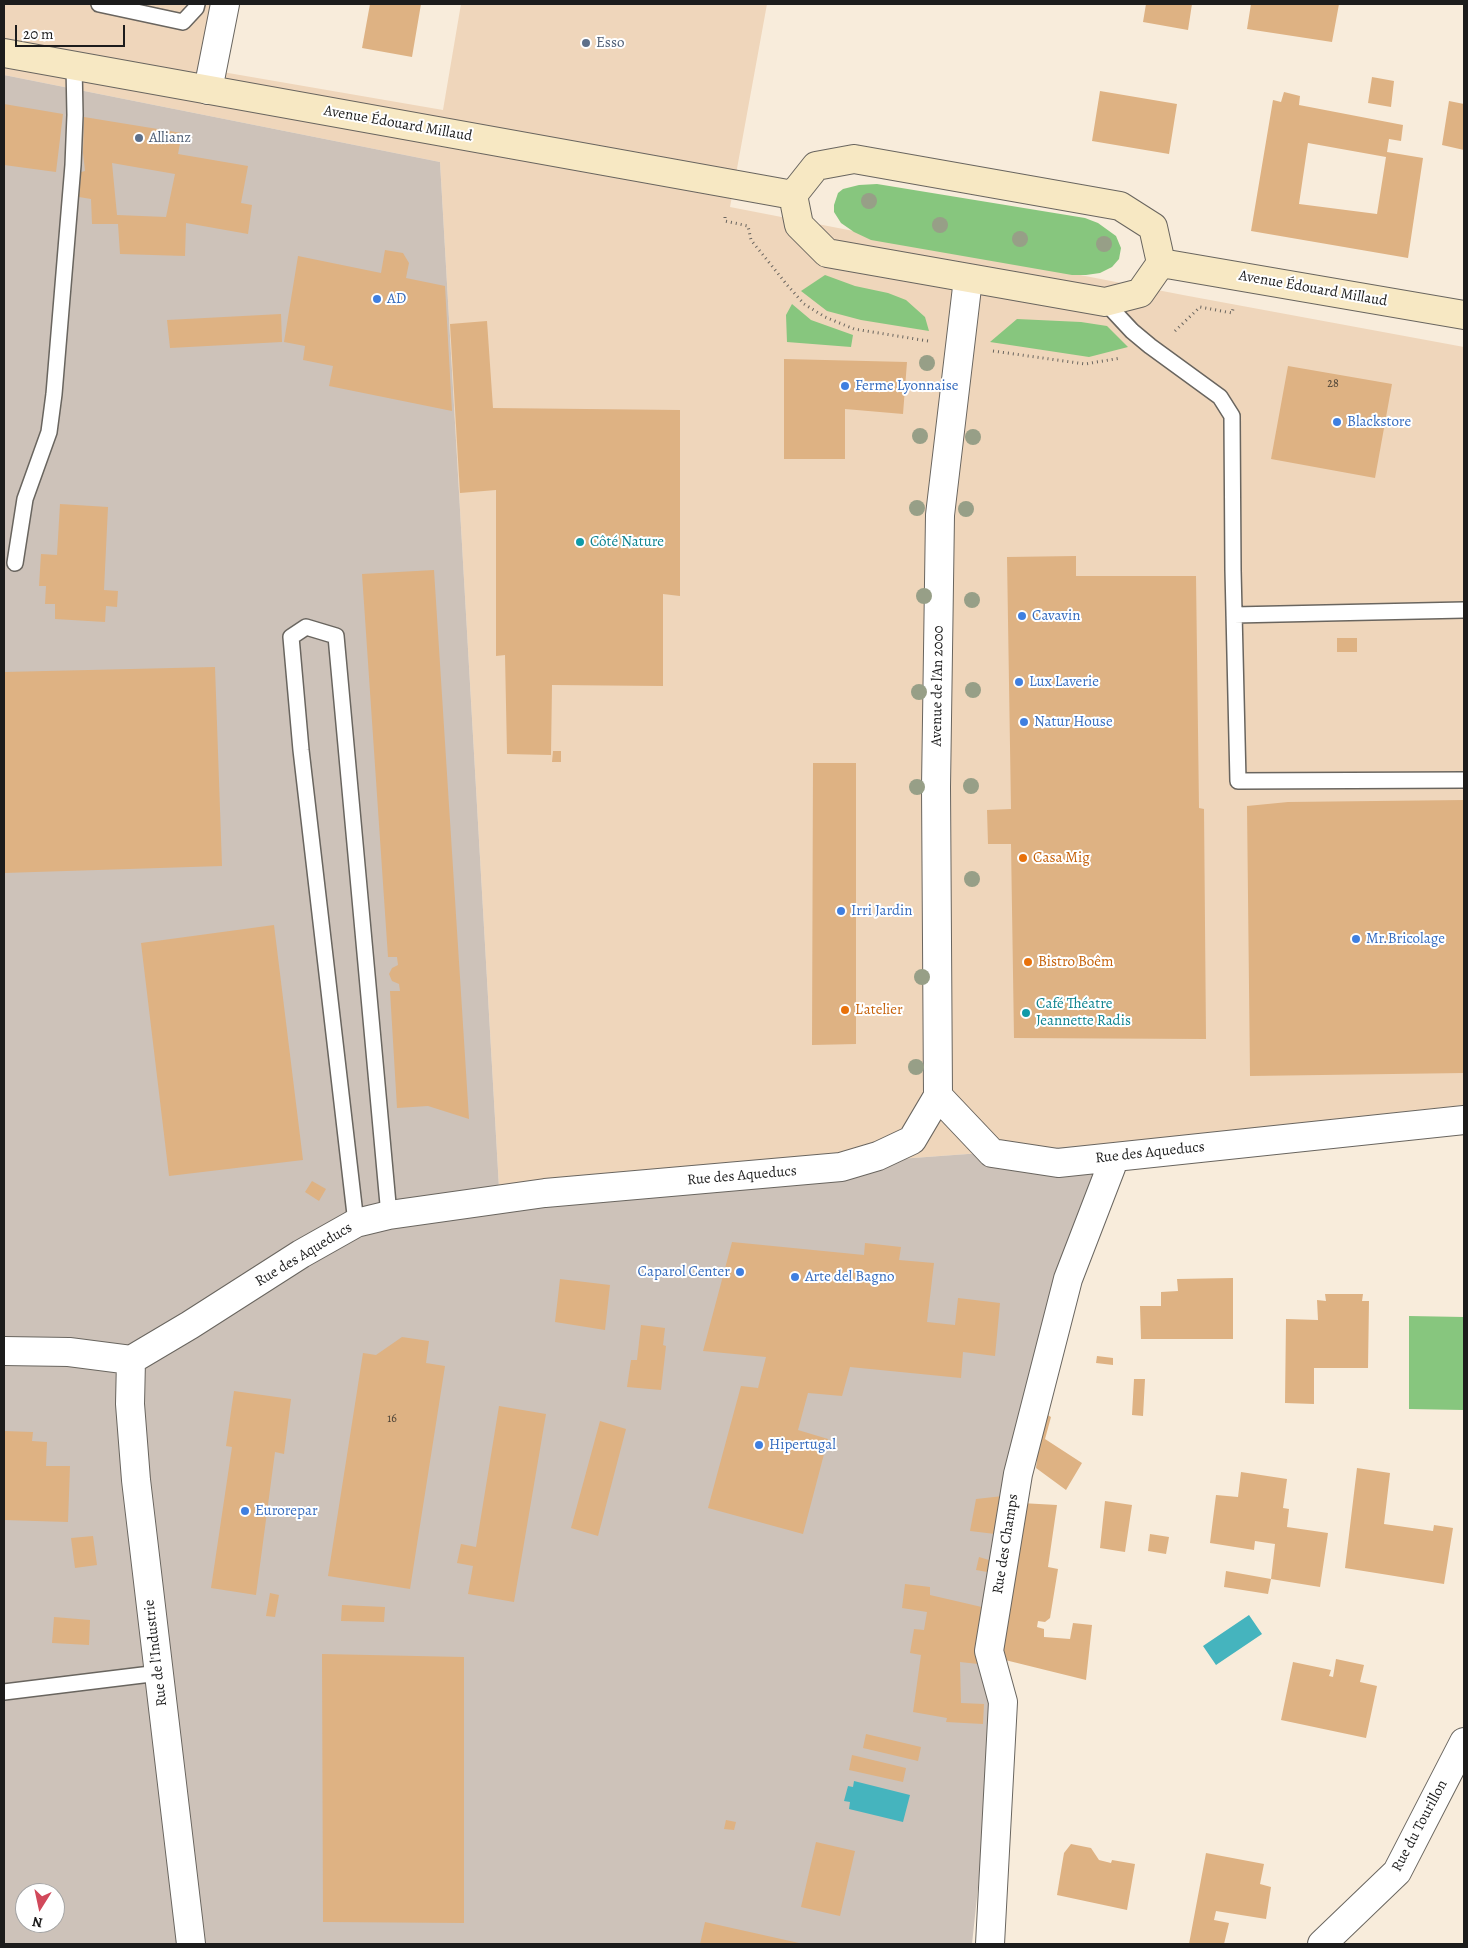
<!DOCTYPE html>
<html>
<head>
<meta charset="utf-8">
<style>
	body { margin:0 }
	#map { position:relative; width:1468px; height:1948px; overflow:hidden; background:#f8ecdb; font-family:Alegreya,serif }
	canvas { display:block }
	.frame { position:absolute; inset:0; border:5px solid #1c1c1c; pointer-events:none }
	.north { position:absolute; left:15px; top:1883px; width:50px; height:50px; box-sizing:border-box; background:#fff; border:1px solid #a4a4a4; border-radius:50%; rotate:190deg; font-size:14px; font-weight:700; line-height:20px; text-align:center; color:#1c1c1c }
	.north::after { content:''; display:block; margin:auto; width:18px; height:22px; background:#d1495b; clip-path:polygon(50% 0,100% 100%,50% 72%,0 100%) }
	.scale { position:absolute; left:15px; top:25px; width:110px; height:22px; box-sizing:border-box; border:2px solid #1c1c1c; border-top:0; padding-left:6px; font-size:15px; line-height:18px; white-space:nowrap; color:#1c1c1c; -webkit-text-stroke:4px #fff; paint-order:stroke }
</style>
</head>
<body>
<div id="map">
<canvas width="1468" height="1948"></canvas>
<div class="frame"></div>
<div class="north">N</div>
<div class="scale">20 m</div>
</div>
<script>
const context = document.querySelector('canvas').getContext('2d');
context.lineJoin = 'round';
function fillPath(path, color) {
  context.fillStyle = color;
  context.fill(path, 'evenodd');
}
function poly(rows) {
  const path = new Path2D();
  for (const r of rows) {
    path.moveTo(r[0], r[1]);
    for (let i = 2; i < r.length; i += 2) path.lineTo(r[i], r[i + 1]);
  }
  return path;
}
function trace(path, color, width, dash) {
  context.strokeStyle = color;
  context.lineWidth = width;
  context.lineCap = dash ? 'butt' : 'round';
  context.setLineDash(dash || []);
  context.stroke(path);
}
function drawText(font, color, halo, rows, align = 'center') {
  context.font = font + ' Alegreya,serif';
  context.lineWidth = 4;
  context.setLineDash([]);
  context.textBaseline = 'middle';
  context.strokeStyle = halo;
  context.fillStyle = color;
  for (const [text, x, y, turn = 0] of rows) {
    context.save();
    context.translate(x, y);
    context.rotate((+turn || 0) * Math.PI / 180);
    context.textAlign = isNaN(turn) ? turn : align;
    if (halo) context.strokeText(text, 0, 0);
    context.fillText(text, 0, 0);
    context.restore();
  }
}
fillPath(poly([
	[4,4,218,4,205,69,443,110,461,4,767,4,730,207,1183,295,1464,347,1464,1105,1106,1144,499,1188,440,162,4,75]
]), '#efd6bb');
fillPath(poly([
	[4,75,440,162,499,1188,1106,1144,1040,1344,996,1718,972,1944,4,1944],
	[25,1893,55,1893,55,1923,25,1923]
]), '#cdc2b9');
fillPath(poly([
	[877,184,1085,218,1098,223,1116,236,1121,248,1119,259,1112,267,1100,273,1086,275,1072,275,871,240,854,232,841,223,834,212,834,205,838,193,843,189,859,185],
	[825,275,855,286,888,293,906,300,925,317,929,331,861,320,827,311,801,291],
	[792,304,811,320,853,335,851,347,787,342,786,315],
	[1017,319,1081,322,1107,326,1128,347,1089,357,990,342],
	[1409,1316,1464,1317,1464,1410,1409,1409]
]), '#87c67e');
fillPath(poly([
	[1249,1615,1262,1634,1216,1665,1203,1646],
	[854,1781,910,1795,903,1822,849,1809,850,1802,844,1801,848,1786,853,1787]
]), '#45b4be');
fillPath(poly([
	[370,4,421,4,412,57,362,48],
	[1146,4,1192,4,1188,30,1143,22],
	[1251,4,1339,4,1332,42,1247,29],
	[1372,77,1394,81,1391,107,1368,103],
	[1100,91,1177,104,1169,154,1092,141],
	[1284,92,1300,96,1299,105,1403,125,1401,141,1389,139,1387,152,1423,158,1408,258,1251,231,1273,100,1281,102],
	[1308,143,1386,157,1377,214,1299,204],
	[1449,101,1464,104,1464,150,1442,145],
	[4,104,63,114,56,172,4,165],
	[84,117,182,133,178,154,248,166,241,203,252,205,248,234,186,223,185,256,120,254,118,224,92,224,91,199,79,197,81,172,85,171,83,153],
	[112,163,175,174,166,217,117,215],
	[385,250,403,253,409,263,406,278,445,286,452,411,329,386,333,366,303,360,305,346,284,342,298,256,381,273],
	[281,314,282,342,170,348,167,320],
	[487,321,493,408,680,410,680,596,663,594,663,686,552,685,551,755,507,754,505,655,496,656,496,490,460,493,450,324],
	[784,359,907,362,903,414,845,409,845,459,784,459],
	[1288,366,1392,384,1375,478,1271,459],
	[60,504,108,507,104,590,118,591,117,607,106,606,105,622,55,619,55,604,45,604,46,586,39,586,41,554,57,555],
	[1076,556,1076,576,1196,576,1199,808,1204,809,1206,1039,1014,1038,1011,844,988,844,987,810,1011,809,1007,557],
	[434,570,468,1103,469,1119,428,1106,397,1108,390,991,400,991,399,984,392,981,389,974,392,968,398,965,397,957,388,957,362,574],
	[1337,638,1357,638,1357,652,1337,652],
	[215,667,222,866,4,873,4,672],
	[553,751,561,751,561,762,552,762],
	[813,763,856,763,856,1044,812,1045],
	[1464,800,1464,1073,1250,1076,1247,806,1288,802],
	[274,925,303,1160,169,1176,141,943],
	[312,1181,326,1189,319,1201,305,1192],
	[732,1242,864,1255,865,1243,901,1247,899,1260,934,1263,927,1322,955,1325,958,1298,1000,1303,995,1356,963,1352,961,1378,850,1367,842,1396,808,1393,798,1430,828,1439,803,1534,708,1508,741,1386,758,1388,766,1357,703,1351],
	[1233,1278,1233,1339,1141,1339,1140,1306,1161,1306,1161,1292,1178,1291,1177,1279],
	[560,1279,610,1285,605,1330,555,1322],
	[1325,1294,1363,1294,1362,1301,1369,1301,1368,1368,1314,1368,1314,1404,1285,1403,1286,1319,1318,1320,1317,1300,1326,1301],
	[641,1325,665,1328,663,1345,666,1346,661,1390,627,1387,631,1360,637,1360],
	[402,1337,429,1341,426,1363,445,1366,410,1589,328,1576,363,1353,376,1355],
	[1097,1356,1113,1358,1113,1365,1096,1363],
	[1134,1379,1145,1379,1143,1416,1132,1415],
	[234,1391,291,1399,284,1454,275,1452,256,1595,211,1588,232,1447,226,1446],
	[499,1406,546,1414,514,1602,468,1594,473,1566,457,1563,461,1544,476,1547],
	[1046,1414,1051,1417,1045,1439,1082,1463,1066,1490,1036,1468,1041,1423],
	[600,1421,626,1429,598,1536,571,1528],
	[4,1431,33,1432,32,1441,47,1442,46,1466,70,1466,68,1522,4,1520],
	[1357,1468,1390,1473,1384,1524,1433,1531,1434,1525,1453,1528,1444,1584,1345,1568],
	[1241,1472,1287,1479,1283,1508,1289,1509,1287,1527,1328,1533,1320,1587,1271,1579,1275,1544,1255,1541,1254,1550,1210,1543,1216,1495,1238,1497],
	[1003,1496,995,1534,970,1531,976,1499],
	[1105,1501,1132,1505,1125,1552,1100,1548],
	[1021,1503,1057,1505,1048,1567,1058,1569,1050,1618,1045,1622,1038,1621,1037,1627,1044,1629,1044,1637,1070,1639,1073,1623,1092,1625,1086,1680,997,1658],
	[1150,1534,1169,1537,1166,1554,1148,1551],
	[93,1536,97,1565,75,1568,71,1538],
	[979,1557,989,1560,987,1572,976,1570],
	[1226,1571,1271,1579,1268,1594,1224,1587],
	[905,1584,930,1587,930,1595,986,1608,978,1664,960,1662,961,1703,984,1704,983,1724,946,1722,947,1718,913,1712,921,1655,910,1653,914,1629,924,1630,927,1612,902,1608],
	[270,1593,279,1595,275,1617,266,1616],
	[342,1605,385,1607,384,1622,341,1621],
	[54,1617,90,1620,89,1645,52,1643],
	[322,1654,464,1657,464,1923,323,1922],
	[1336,1659,1364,1665,1360,1682,1377,1686,1366,1738,1281,1720,1293,1662,1331,1670,1329,1676,1333,1677],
	[866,1734,921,1747,918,1761,863,1748],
	[852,1755,906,1768,903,1782,849,1770],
	[726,1820,736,1822,734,1830,724,1829],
	[816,1842,855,1851,840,1916,801,1907],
	[1071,1844,1091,1848,1099,1860,1111,1863,1112,1860,1135,1864,1127,1910,1057,1895,1064,1853],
	[1206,1853,1264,1864,1260,1884,1271,1887,1266,1919,1216,1911,1214,1920,1229,1923,1224,1944,1189,1944],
	[705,1922,799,1943,799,1944,700,1944]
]), '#deb283');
const lane = poly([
	[99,4,183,22,196,8,197,4],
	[1105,302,1132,331,1150,346,1220,397,1232,416,1233,570,1238,781,1464,780],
	[15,563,25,499,49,432,54,394,73,165,75,115,74,65],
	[1234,615,1464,610],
	[356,1223,301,750,291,637,306,627,336,636,389,1215],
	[4,1692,159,1673]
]);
const street = poly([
	[208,90,225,4],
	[938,1096,936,787,940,515,968,279],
	[938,1096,992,1153,1058,1163,1464,1120],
	[4,1351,69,1352,131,1360,190,1325,301,1254,356,1223,389,1215,545,1193,841,1167,878,1156,912,1140,938,1096],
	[131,1360,130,1404,136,1480,191,1944],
	[990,1944,1003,1702,989,1651,1018,1474,1068,1279,1115,1157],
	[1322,1944,1397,1872,1464,1742]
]);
const secondary = poly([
	[4,53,793,195],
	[854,159,1120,206,1153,227,1161,263,1140,293,1105,302,827,253,799,225,793,195,816,166,854,159],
	[1161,263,1464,315]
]);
trace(lane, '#69655f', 18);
trace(street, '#69655f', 30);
trace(secondary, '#69655f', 30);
trace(poly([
	[725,217,725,221,748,226,751,240,788,286,804,304,825,317,854,329,928,341],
	[1175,331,1200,307,1232,313,1233,309],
	[993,351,1085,364,1121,358]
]), '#69655f', 3, [1, 4]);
trace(lane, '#fff', 15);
trace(street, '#fff', 28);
trace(secondary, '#f7e8c3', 28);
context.fillStyle = '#979f87';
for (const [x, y] of [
	[869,201],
	[940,225],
	[1020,239],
	[1104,244],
	[927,363],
	[920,436],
	[973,437],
	[917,508],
	[966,509],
	[924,596],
	[972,600],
	[973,690],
	[919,692],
	[971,786],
	[917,787],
	[972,879],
	[922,977],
	[916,1067]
]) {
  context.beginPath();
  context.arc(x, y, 8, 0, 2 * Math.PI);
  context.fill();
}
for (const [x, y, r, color] of [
	[586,43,5,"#5c6f8a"],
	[139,138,5,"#5c6f8a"],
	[377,299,5,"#3f7fe0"],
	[845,386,5,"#3f7fe0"],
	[1337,422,5,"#3f7fe0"],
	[580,542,5,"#0f9aa8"],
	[1022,616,5,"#3f7fe0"],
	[1019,682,5,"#3f7fe0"],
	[1024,722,5,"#3f7fe0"],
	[1023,858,5,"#e8710a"],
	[841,911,5,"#3f7fe0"],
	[1356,939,5,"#3f7fe0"],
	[1028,962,5,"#e8710a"],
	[845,1010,5,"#e8710a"],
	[1026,1013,5,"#0f9aa8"],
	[740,1272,5,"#3f7fe0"],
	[795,1277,5,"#3f7fe0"],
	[759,1445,5,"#3f7fe0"],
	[245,1511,5,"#3f7fe0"]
]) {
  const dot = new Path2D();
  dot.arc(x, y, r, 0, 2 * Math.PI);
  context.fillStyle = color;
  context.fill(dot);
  trace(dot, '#fff', 2);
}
drawText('12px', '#4c4236', null, [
	["28",1333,384],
	["16",392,1419]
]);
drawText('15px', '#4e5e75', '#fff', [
	["Esso",596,43],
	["Allianz",149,138]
], 'left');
drawText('15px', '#1c1c1c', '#fff', [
	["Avenue Édouard Millaud",398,124,10],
	["Avenue Édouard Millaud",1313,289,10],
	["Avenue de l'An 2000",938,686,-89],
	["Rue des Aqueducs",1150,1153,-6],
	["Rue des Aqueducs",742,1176,-5],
	["Rue des Aqueducs",304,1255,-31],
	["Rue des Champs",1006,1544,-81],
	["Rue de l'Industrie",156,1653,-97],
	["Rue du Tourillon",1420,1826,-62]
]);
drawText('15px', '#366cbe', '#fff', [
	["AD",387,299],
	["Ferme Lyonnaise",855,386],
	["Blackstore",1347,422],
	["Cavavin",1032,616],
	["Lux Laverie",1029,682],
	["Natur House",1034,722],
	["Irri Jardin",851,911],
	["Mr.Bricolage",1366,939],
	["Caparol Center",730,1272,"right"],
	["Arte del Bagno",805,1277],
	["Hipertugal",769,1445],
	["Eurorepar",255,1511]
], 'left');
drawText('15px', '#0d838f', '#fff', [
	["Côté Nature",590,542],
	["Café Théatre",1036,1004],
	["Jeannette Radis",1036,1021]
], 'left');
drawText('15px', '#c56008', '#fff', [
	["Casa Mig",1033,858],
	["Bistro Boêm",1038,962],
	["L'atelier",855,1010]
], 'left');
</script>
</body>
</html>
